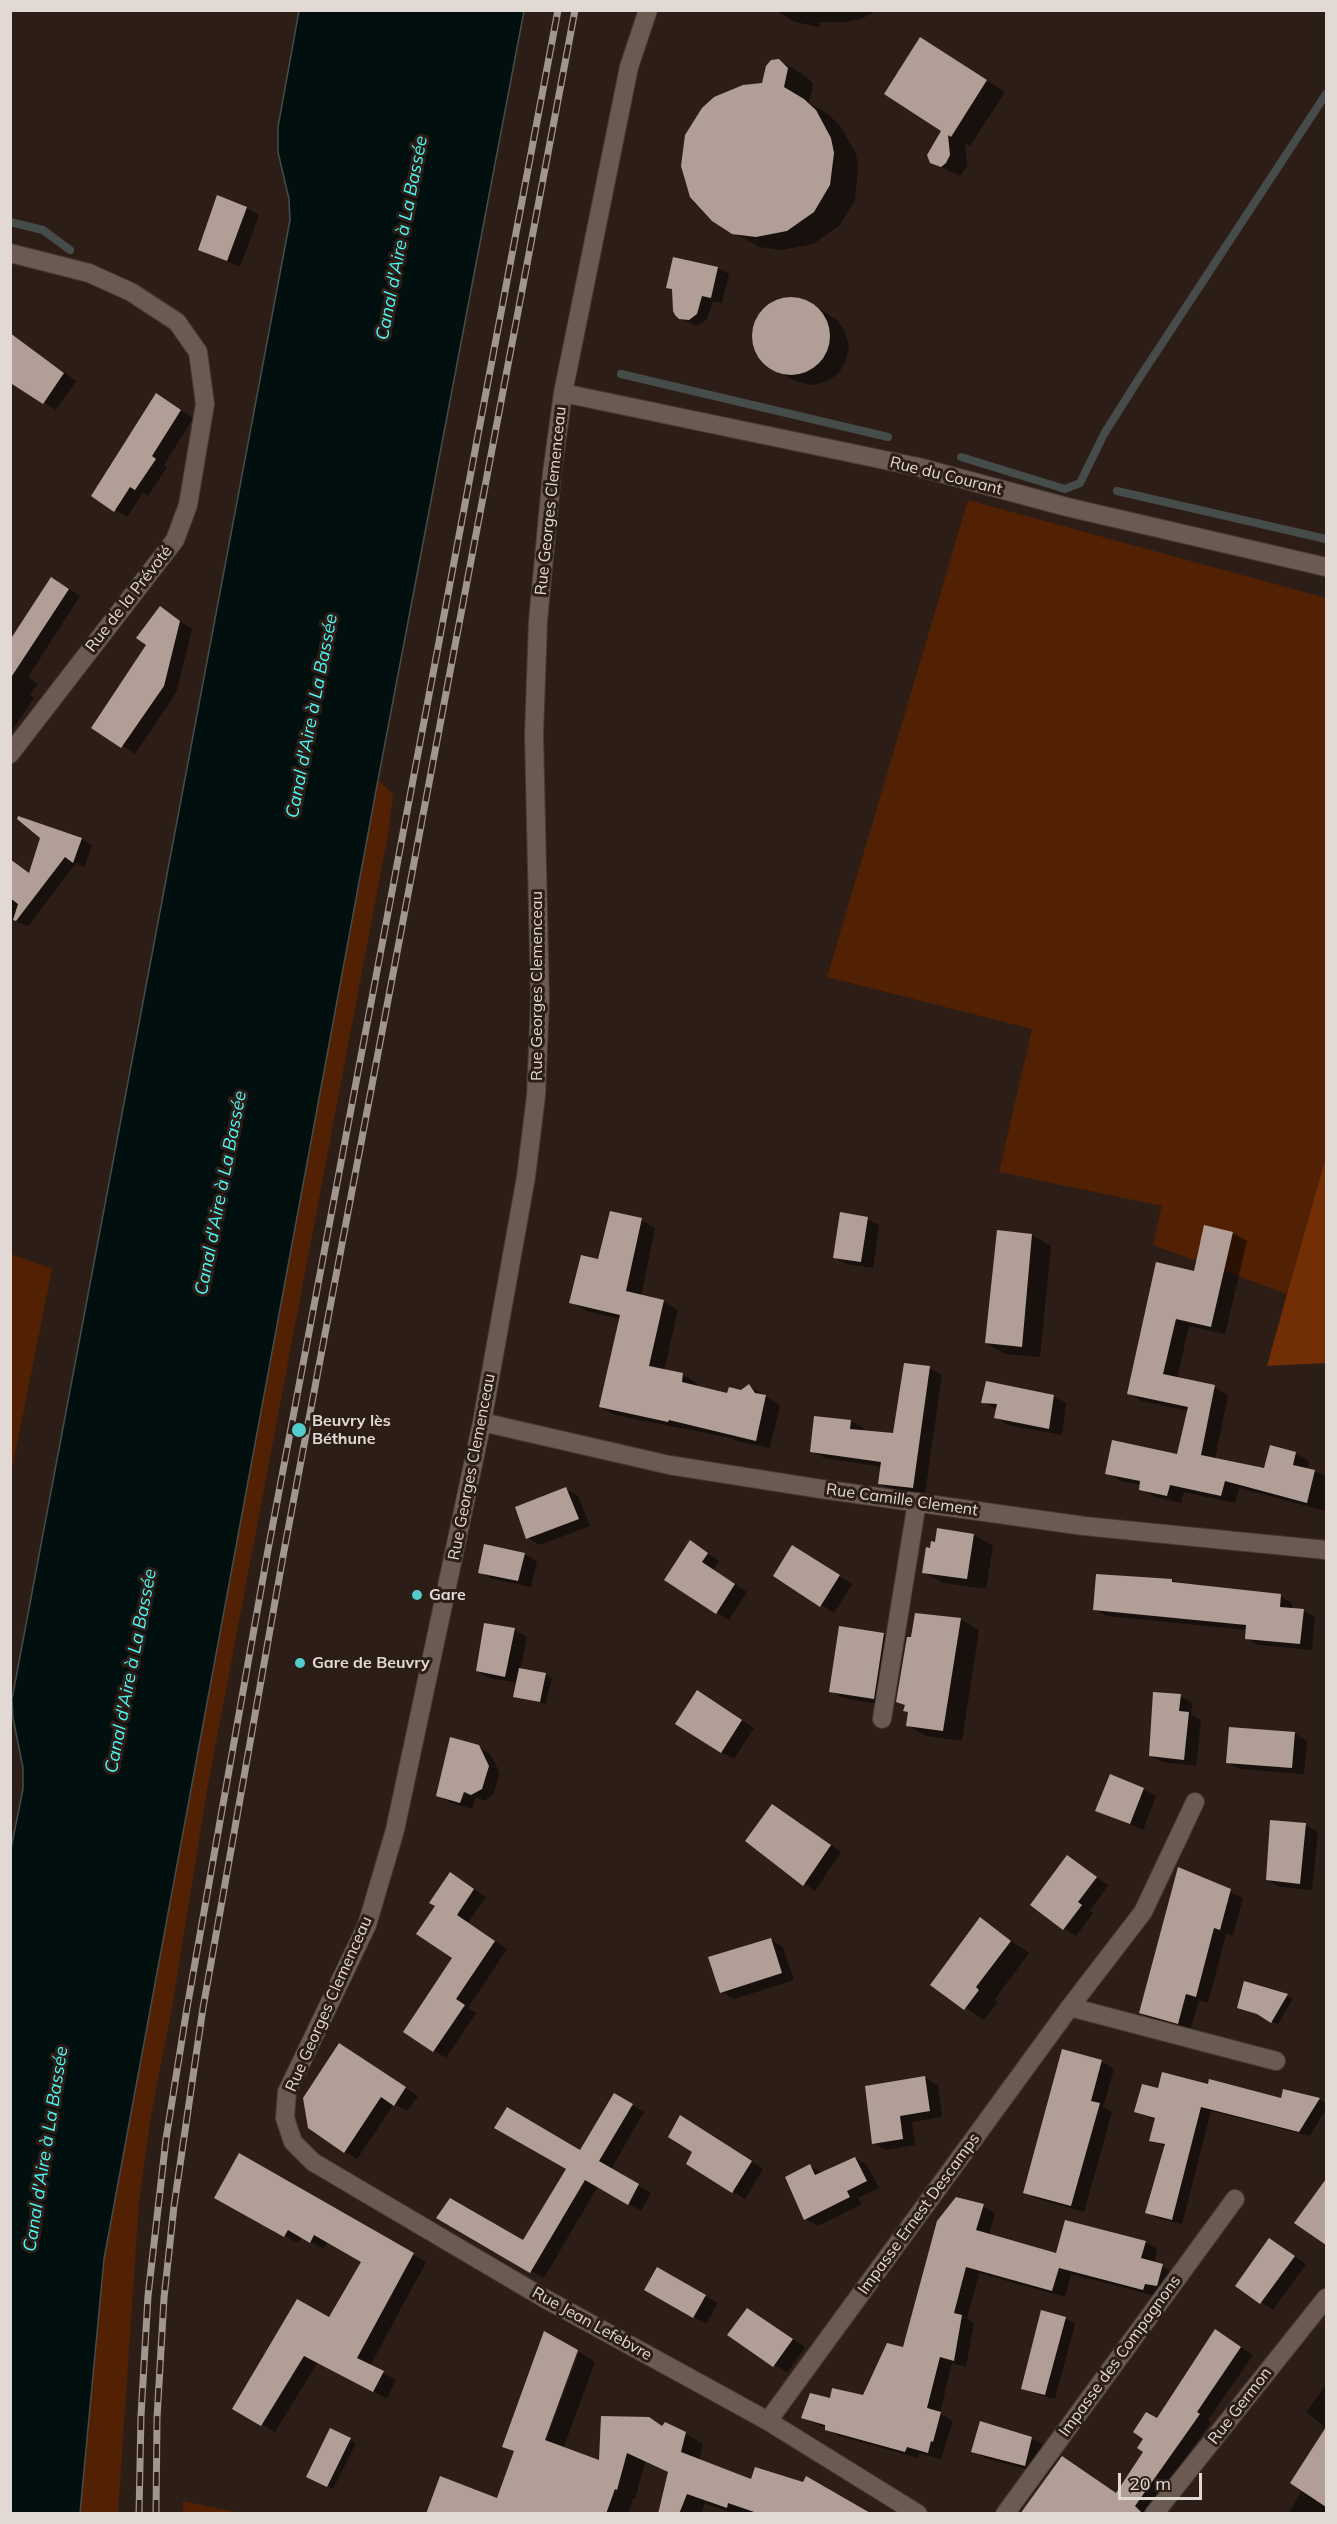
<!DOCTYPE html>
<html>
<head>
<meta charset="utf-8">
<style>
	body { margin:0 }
	#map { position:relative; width:1337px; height:2524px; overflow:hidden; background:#2c1e17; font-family:Mulish,sans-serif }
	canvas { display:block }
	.frame { position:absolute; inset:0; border:12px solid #e3d9d4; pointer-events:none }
	.scale { position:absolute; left:1118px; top:2473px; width:84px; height:27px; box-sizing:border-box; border:3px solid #e3d9d4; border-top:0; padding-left:8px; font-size:18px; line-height:21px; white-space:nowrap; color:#e3d9d4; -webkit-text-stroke:4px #2c1e17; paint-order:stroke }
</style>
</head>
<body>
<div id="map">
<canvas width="1337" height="2524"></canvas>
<div class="frame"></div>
<div class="scale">20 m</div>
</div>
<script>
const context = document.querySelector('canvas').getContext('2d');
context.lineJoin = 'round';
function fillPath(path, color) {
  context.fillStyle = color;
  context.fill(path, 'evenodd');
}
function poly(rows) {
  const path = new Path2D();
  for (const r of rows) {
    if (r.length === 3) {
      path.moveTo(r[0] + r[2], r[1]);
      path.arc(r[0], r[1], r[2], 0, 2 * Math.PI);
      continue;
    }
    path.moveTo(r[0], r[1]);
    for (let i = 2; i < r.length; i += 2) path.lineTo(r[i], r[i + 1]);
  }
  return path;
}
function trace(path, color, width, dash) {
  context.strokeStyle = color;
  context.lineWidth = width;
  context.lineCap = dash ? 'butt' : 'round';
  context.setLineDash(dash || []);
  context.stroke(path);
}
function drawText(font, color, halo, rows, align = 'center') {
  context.font = font + ' Mulish,sans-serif';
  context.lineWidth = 6;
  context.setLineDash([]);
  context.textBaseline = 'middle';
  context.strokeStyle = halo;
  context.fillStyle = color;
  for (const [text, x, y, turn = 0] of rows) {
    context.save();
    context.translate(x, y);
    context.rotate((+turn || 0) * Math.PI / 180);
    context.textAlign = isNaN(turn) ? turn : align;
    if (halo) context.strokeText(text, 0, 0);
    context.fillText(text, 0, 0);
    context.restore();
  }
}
fillPath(poly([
	[968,500,1326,598,1326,1157,1287,1294,1153,1245,1162,1206,999,1172,1032,1029,827,977],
	[378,780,393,794,389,829,207,1790,172,2008,150,2121,139,2202,118,2513,80,2514,104,2259],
	[11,1254,52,1269,11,1474,10,1254],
	[183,2501,240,2513,183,2513]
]), '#522003');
fillPath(poly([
	[1326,1157,1326,1363,1267,1366,1287,1294]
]), '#722e04');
const water = poly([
	[299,11,524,11,378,780,104,2259,80,2513,11,2513,10,1853,23,1789,23,1768,13,1718,12,1699,290,220,289,199,278,152,278,127,299,11]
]);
fillPath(water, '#020f0f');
trace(water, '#464c4a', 1.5);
fillPath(poly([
	[775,10,878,10,861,19,845,22,820,22,819,27,795,22],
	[939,50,1005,92,970,146,965,144,967,166,960,176,931,162,943,130],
	[778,60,804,75,813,83,809,103,829,115,840,126,856,153,858,168,855,200,839,226,813,244,782,250,759,247,733,232,763,85],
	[246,208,259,215,240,267,200,249],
	[674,258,718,268,729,274,722,303,713,301,707,319,696,326,680,318,674,290,668,287],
	[790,298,805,300,837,320,845,332,849,346,846,361,838,374,826,382,812,385,797,382,764,363,756,351,753,336,756,322,764,309,776,301],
	[14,337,76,381,56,410,10,381],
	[169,402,193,418,164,465,167,467,148,496,143,493,127,517,115,510],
	[63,585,80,596,28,677,38,684,30,695,34,698,12,730,10,642],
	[161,608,192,629,176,693,135,754,93,727,148,645],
	[81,839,92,845,84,868,76,863,28,926,10,919,10,859,30,874],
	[867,1219,879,1225,873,1268,846,1264,834,1257],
	[641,1220,655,1228,641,1296,664,1302,678,1310,664,1370,683,1375,697,1383,697,1387,728,1395,741,1391,749,1386,780,1405,770,1448,737,1441,731,1438,615,1415,600,1407,621,1319,586,1311,571,1302,600,1261],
	[1205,1227,1233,1233,1247,1241,1225,1334,1189,1326,1177,1379,1214,1387,1228,1395,1215,1459,1265,1470,1295,1453,1309,1461,1307,1470,1326,1475,1326,1511,1239,1488,1235,1503,1184,1492,1181,1503,1155,1497,1141,1489,1141,1485,1121,1481,1107,1473,1178,1456,1189,1411,1142,1401,1128,1393,1195,1273],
	[1032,1235,1051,1246,1040,1357,1005,1354,986,1343],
	[929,1368,942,1375,925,1494,892,1490,879,1483,882,1467,825,1458,812,1451,851,1421,863,1428,863,1432,895,1435],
	[1054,1396,1066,1403,1062,1435,1008,1425,995,1417,997,1409,983,1402],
	[566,1489,578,1496,590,1526,540,1545,528,1538],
	[974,1535,993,1546,986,1589,943,1583,924,1572,931,1550],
	[702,1550,719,1561,713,1570,747,1592,729,1620,666,1580],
	[524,1554,537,1561,531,1587,492,1579,480,1572],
	[805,1555,852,1584,834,1613,775,1576],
	[1172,1580,1179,1585,1280,1596,1292,1603,1292,1609,1303,1610,1315,1617,1312,1650,1258,1645,1246,1638,1247,1630,1107,1616,1095,1610],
	[960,1619,979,1630,962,1741,926,1736,907,1725,909,1713,905,1710,906,1706,898,1701],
	[841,1628,884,1634,897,1642,886,1705,843,1698,830,1691],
	[514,1630,527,1637,520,1670,546,1674,552,1678,546,1704,515,1696,518,1683,490,1678,477,1671],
	[1180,1696,1192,1703,1191,1715,1201,1720,1196,1766,1162,1762,1150,1755],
	[710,1700,754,1728,734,1759,721,1752],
	[1294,1733,1307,1741,1304,1774,1240,1769,1227,1762],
	[478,1747,490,1754,500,1773,493,1795,484,1801,476,1797,472,1809,449,1802,438,1795],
	[1143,1789,1156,1796,1143,1830,1097,1811],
	[784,1813,841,1852,815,1891,747,1841],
	[1305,1825,1318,1832,1312,1890,1280,1887,1267,1880],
	[1067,1857,1108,1885,1090,1911,1093,1913,1076,1936,1064,1929],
	[1179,1869,1243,1898,1233,1936,1226,1934,1208,2003,1199,2000,1190,2030,1153,2020,1141,2013],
	[462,1881,486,1897,468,1923,507,1949,468,2008,476,2013,446,2058,405,2032,454,1957,418,1934],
	[980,1919,1029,1953,995,1999,998,2002,984,2020,932,1984],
	[771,1940,783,1947,794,1980,734,1999,721,1992],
	[1245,1983,1293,1998,1278,2025,1264,2016,1239,2008],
	[352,2052,418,2096,407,2111,394,2104,357,2159,344,2152],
	[1101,2061,1114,2069,1103,2107,1112,2112,1084,2212,1038,2199,1025,2192],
	[925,2078,938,2085,942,2117,912,2122,915,2145,886,2150,873,2143],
	[1209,2085,1282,2100,1284,2091,1320,2100,1326,2103,1326,2109,1310,2136,1211,2111,1182,2224,1157,2218,1147,2212,1166,2147,1151,2140,1156,2120,1135,2112,1159,2090],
	[614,2095,644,2112,611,2169,651,2193,641,2211,598,2186,544,2278,438,2218,524,2242],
	[693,2124,763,2169,745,2199,688,2163,694,2151],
	[239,2155,426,2262,370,2366,396,2380,387,2399,318,2362,275,2432,234,2408,330,2319,363,2262,328,2241,323,2249,302,2236,298,2243,216,2197],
	[855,2158,867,2165,879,2188,858,2198,862,2204,818,2226,805,2219,810,2166,822,2173],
	[1323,2186,1326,2188,1326,2243,1321,2240],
	[983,2206,995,2213,989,2236,1057,2255,1145,2242,1157,2249,1154,2263,1175,2273,1156,2296,1071,2274,1065,2297,979,2273,967,2319,974,2323,966,2367,952,2363,940,2413,953,2421,941,2459,919,2453,918,2458,839,2436,826,2428,803,2418,831,2400,864,2397,904,2349],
	[1282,2247,1306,2264,1273,2310,1237,2286],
	[657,2269,718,2303,706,2324,646,2289],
	[760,2317,805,2347,787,2373,729,2335],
	[1065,2318,1075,2324,1055,2399,1033,2393,1023,2388],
	[1216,2331,1253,2355,1208,2420,1211,2422,1159,2496,1159,2514,1022,2514,1117,2494,1145,2452,1158,2420],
	[579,2352,595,2362,563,2449,600,2463,663,2427,685,2433,703,2444,699,2461,752,2481,869,2514,735,2514,705,2503,701,2514,660,2514,669,2473,645,2462,635,2499,633,2498,628,2514,427,2514,498,2500,515,2452,504,2446,543,2448],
	[1326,2385,1326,2428,1306,2412],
	[331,2430,356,2443,333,2489,308,2476],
	[1326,2430,1326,2514,1288,2514,1303,2489,1292,2482],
	[1031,2438,1044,2445,1037,2472,985,2458,973,2451]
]), '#0007');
trace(poly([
	[10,222,43,230,70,250],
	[621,374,888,437],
	[961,457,1065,489,1080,483,1104,434,1138,380,1326,94],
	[1117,491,1326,539]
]), '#464c4a', 8);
fillPath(poly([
	[920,37,987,80,951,137,948,135,950,155,946,163,941,167,930,163,927,155,941,131,884,94],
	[779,59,788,68,784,87,804,99,816,110,831,138,834,153,830,185,814,212,787,231,756,237,732,234,712,221,690,197,681,166,685,135,702,108,714,97,743,85,762,83,766,66,771,60],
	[217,195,247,207,227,261,198,250],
	[673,257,718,267,711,298,702,296,697,314,689,320,679,319,675,315,673,311,672,289,666,288],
	[791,336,39],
	[10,333,64,373,43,404,12,384,10,385],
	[156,393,181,410,152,456,156,459,135,490,130,487,114,512,91,496],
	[51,577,69,589,10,679,10,640],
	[160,606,180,621,164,686,121,748,91,728,146,645,136,638],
	[18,816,82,838,73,863,65,857,16,921,13,920,18,904,10,898,10,859,29,873,40,838,17,819],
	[610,1211,642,1218,626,1291,664,1300,649,1366,683,1373,682,1382,727,1393,729,1387,741,1390,749,1384,755,1393,766,1395,756,1441,669,1420,668,1422,599,1407,620,1315,569,1303,581,1255,598,1259],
	[840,1212,868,1217,861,1262,833,1258],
	[1204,1225,1233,1232,1211,1327,1176,1319,1163,1374,1215,1385,1201,1455,1264,1468,1270,1445,1296,1452,1293,1465,1315,1470,1307,1503,1225,1481,1221,1496,1170,1485,1167,1496,1139,1490,1140,1481,1105,1474,1112,1440,1177,1454,1188,1407,1127,1394,1156,1262,1194,1271],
	[997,1230,1032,1234,1022,1347,985,1343],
	[904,1363,930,1366,913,1488,878,1484,881,1462,810,1452,814,1416,851,1420,850,1429,893,1433],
	[986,1381,1054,1395,1049,1429,994,1418,997,1404,981,1403],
	[566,1487,579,1519,526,1539,515,1507],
	[937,1528,974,1534,967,1579,922,1573,926,1547,930,1548,931,1541,935,1542],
	[690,1540,708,1553,702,1562,735,1584,716,1614,664,1580],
	[484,1544,525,1553,518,1581,478,1573],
	[792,1545,840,1575,820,1607,773,1576],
	[1096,1574,1172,1579,1172,1582,1281,1594,1280,1607,1304,1609,1300,1644,1245,1639,1246,1625,1093,1610],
	[915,1613,961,1618,943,1731,906,1726,908,1712,903,1711,905,1705,896,1702,907,1637,911,1637],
	[484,1623,515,1628,505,1677,476,1671],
	[839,1626,884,1633,874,1699,829,1692],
	[519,1668,546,1673,540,1702,513,1697],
	[697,1690,742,1720,721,1753,675,1724],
	[1153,1692,1181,1694,1179,1711,1189,1712,1184,1760,1149,1756],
	[1229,1727,1295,1732,1292,1768,1226,1763],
	[450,1737,479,1745,489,1766,482,1789,471,1795,464,1792,460,1803,436,1796],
	[1110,1774,1144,1788,1130,1824,1095,1811],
	[772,1804,831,1845,803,1886,745,1841],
	[1270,1820,1306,1823,1300,1884,1266,1880],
	[1067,1855,1097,1877,1078,1902,1082,1905,1063,1930,1030,1905],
	[1178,1867,1231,1889,1220,1930,1214,1928,1196,1997,1186,1994,1178,2024,1139,2013],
	[450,1872,474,1889,457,1915,495,1941,456,1999,465,2005,433,2052,403,2032,452,1958,416,1934,435,1906,429,1903],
	[980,1917,1011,1941,976,1987,979,1990,964,2010,930,1985],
	[771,1938,782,1973,720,1993,708,1957],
	[1244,1981,1288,1994,1271,2023,1257,2014,1237,2008],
	[339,2043,406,2087,394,2106,381,2097,344,2153,308,2128,303,2098],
	[1062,2049,1102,2060,1091,2101,1100,2103,1071,2206,1023,2193],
	[1162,2072,1208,2084,1209,2079,1281,2098,1283,2089,1320,2098,1299,2132,1201,2107,1172,2220,1145,2213,1165,2144,1149,2141,1155,2118,1134,2112,1142,2084,1158,2088],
	[925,2076,930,2111,900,2116,903,2139,872,2144,865,2086],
	[614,2093,633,2104,599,2161,639,2184,628,2205,585,2180,530,2273,436,2218,450,2198,523,2240,566,2169,494,2128,507,2107,580,2150],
	[680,2115,752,2161,732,2193,686,2164,692,2152,668,2137],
	[239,2153,414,2253,357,2358,384,2371,373,2392,304,2356,261,2426,232,2409,297,2299,329,2317,361,2262,314,2235,310,2243,288,2230,284,2237,214,2198],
	[855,2157,867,2181,847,2191,850,2197,804,2220,785,2177,810,2164,815,2175],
	[1326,2179,1326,2245,1294,2223],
	[956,2197,984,2204,976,2230,1056,2253,1065,2220,1146,2241,1141,2258,1163,2264,1157,2286,1145,2284,1143,2290,1059,2268,1052,2291,966,2267,954,2313,962,2315,954,2361,940,2357,927,2408,941,2412,933,2442,931,2441,928,2453,907,2447,905,2452,825,2430,825,2425,801,2418,810,2393,830,2398,832,2388,863,2395,887,2343,903,2347,937,2221],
	[1269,2238,1295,2256,1260,2304,1235,2286],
	[657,2267,706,2295,693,2318,644,2290],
	[747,2308,793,2339,773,2367,727,2335],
	[1041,2310,1066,2317,1045,2395,1021,2389],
	[1215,2329,1241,2347,1197,2412,1200,2414,1135,2506,1143,2514,1020,2514,1062,2456,1116,2493,1143,2452,1137,2448,1143,2439,1133,2432,1146,2412,1157,2418],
	[544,2331,578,2350,545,2440,599,2460,601,2416,649,2417,662,2426,665,2422,686,2432,681,2452,751,2479,755,2467,803,2482,806,2476,872,2514,760,2514,728,2503,727,2508,687,2494,679,2514,658,2514,668,2472,627,2453,617,2490,615,2489,606,2514,426,2514,440,2476,497,2498,514,2451,502,2447],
	[980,2421,1032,2437,1025,2466,971,2452],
	[1326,2427,1326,2507,1290,2483],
	[330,2428,351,2438,327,2487,306,2477]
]), '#b19f97');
const minor = poly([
	[648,10,629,67,563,393,552,473,538,621,534,735,540,999,536,1096,526,1177,482,1422,395,1830,367,1925,287,2092,285,2118,293,2142,313,2162,542,2297,768,2421,918,2514],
	[10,253,89,273,131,292,177,322,198,352,205,404,188,505,175,540,10,754],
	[563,393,918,467,1067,507,1326,567],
	[482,1422,669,1465,821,1489,1084,1526,1326,1550],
	[882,1719,917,1502],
	[1070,2007,1276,2061],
	[768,2421,1070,2007,1143,1912,1195,1802],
	[1005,2514,1235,2199],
	[1154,2514,1326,2298]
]);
trace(minor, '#463a36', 20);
trace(minor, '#6a5a52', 18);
const rail = poly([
	[139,2514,141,2416,148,2296,166,2139,187,2008,268,1550,558,10],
	[156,2514,157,2418,164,2298,174,2206,203,2008,284,1551,575,10]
]);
trace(rail, '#a0958f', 7);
trace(rail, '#2c1e17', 4.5, [14]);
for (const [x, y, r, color] of [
	[299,1430,8,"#52cdcc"],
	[417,1595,6,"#52cdcc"],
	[300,1663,6,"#52cdcc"]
]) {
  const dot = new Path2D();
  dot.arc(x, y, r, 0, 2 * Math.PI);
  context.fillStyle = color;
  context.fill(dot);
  trace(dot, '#2c1e17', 2);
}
drawText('16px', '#e3d9d4', '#2c1e17', [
	["Rue du Courant",946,476,14],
	["Rue Georges Clemenceau",551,501,-84],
	["Rue de la Prévoté",129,599,-52],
	["Rue Georges Clemenceau",537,986,-90],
	["Rue Georges Clemenceau",472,1467,-79],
	["Rue Camille Clement",902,1500,8],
	["Rue Georges Clemenceau",329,2004,-66],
	["Impasse Ernest Descamps",919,2214,-54],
	["Rue Jean Lefebvre",592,2324,29],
	["Impasse des Compagnons",1120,2356,-54],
	["Rue Germon",1240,2406,-52]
]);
drawText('bold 16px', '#e3d9d4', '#2c1e17', [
	["Beuvry lès",312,1421],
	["Béthune",312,1439],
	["Gare",429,1595],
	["Gare de Beuvry",312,1663]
], 'left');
drawText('italic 18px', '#4bf8f8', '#2c1e17', [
	["Canal d'Aire à La Bassée",402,238,-79],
	["Canal d'Aire à La Bassée",312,716,-79],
	["Canal d'Aire à La Bassée",221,1193,-79],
	["Canal d'Aire à La Bassée",131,1671,-79],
	["Canal d'Aire à La Bassée",46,2149,-81]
]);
</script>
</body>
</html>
